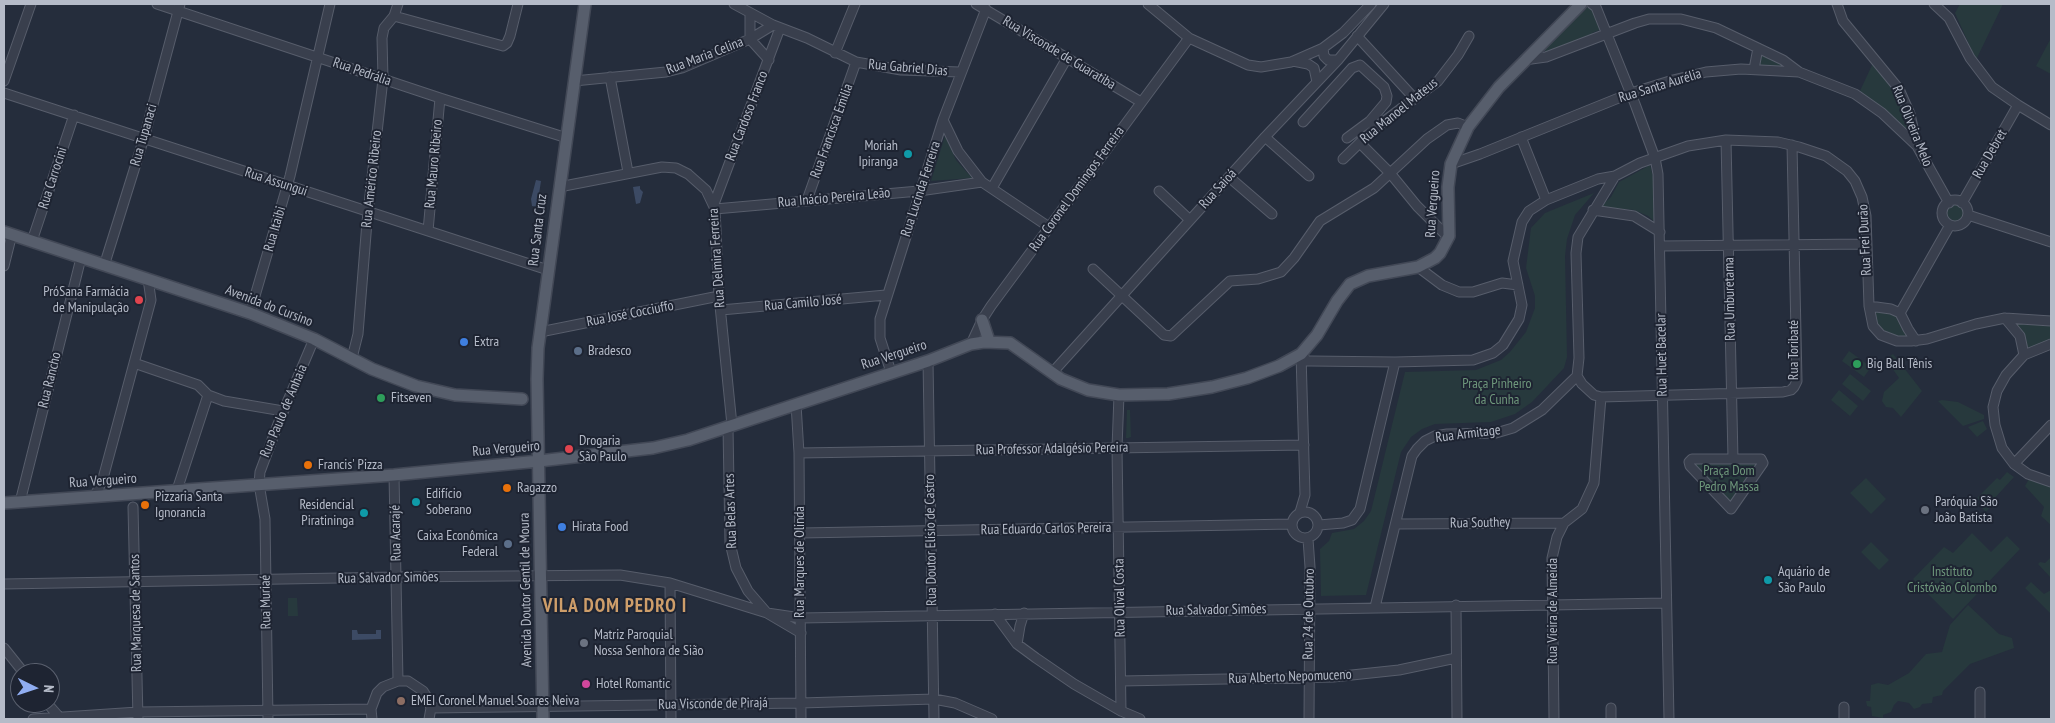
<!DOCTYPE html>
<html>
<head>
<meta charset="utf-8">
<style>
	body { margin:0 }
	#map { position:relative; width:2055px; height:723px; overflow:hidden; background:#252d3c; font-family:"PT Sans Narrow",sans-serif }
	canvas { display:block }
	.frame { position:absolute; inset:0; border:5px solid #b5bbc8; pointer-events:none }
	.north { position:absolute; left:10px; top:663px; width:50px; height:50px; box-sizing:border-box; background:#1e2432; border:1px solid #5a606e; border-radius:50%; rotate:94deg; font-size:14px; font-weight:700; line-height:20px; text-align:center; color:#b5bbc8 }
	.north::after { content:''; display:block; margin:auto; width:18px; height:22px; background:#90adf1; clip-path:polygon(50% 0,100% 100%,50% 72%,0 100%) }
</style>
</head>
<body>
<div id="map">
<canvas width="2055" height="723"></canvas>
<div class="frame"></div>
<div class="north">N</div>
</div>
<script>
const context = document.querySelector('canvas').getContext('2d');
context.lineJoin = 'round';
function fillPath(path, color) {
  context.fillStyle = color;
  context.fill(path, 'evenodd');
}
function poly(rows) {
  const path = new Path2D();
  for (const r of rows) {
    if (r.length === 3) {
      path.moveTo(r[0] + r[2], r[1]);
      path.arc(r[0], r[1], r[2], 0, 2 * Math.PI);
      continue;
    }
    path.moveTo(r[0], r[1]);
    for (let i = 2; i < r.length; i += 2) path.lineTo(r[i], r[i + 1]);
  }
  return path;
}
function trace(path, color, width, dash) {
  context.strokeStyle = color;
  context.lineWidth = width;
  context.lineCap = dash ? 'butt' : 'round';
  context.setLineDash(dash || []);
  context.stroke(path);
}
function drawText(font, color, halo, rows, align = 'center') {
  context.font = font + ' "PT Sans Narrow",sans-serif';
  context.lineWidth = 4;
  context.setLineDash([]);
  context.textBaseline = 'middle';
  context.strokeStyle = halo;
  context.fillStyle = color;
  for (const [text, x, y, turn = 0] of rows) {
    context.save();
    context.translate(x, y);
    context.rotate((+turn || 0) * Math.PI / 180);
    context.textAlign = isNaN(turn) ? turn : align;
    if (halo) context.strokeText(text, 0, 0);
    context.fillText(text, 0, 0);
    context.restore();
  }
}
fillPath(poly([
	[1591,4,1602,29,1592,33,1593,37,1545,54,1545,43,1579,10,1583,12],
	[1960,4,2003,4,1976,60,1955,13],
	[2051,38,2051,74,2036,66],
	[1759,53,1786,64,1791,70,1758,66],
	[1873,63,1889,79,1905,110,1911,135,1859,93],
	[945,136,956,160,972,178,931,181],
	[1650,165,1654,181,1656,223,1648,216,1634,210,1600,207,1611,197,1619,182],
	[1594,193,1575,215,1567,239,1565,256,1567,357,1564,368,1532,402,1515,414,1491,422,1435,424,1422,429,1411,437,1401,452,1366,595,1321,596,1320,549,1329,541,1332,533,1354,529,1364,521,1371,511,1405,372,1476,370,1501,360,1510,352,1526,332,1535,308,1535,296,1526,268,1531,228,1545,213],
	[1955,214,9],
	[1880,311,1899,314,1912,340,1903,340,1880,332,1873,314],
	[2011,321,2038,323,2051,326,2051,342,2027,350,2026,342,2022,334],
	[1849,351,1871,367,1864,377,1842,361],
	[1893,354,1922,391,1901,417,1893,408,1886,407,1882,401,1884,392,1899,378,1890,365,1887,367,1884,360],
	[1850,374,1871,391,1863,401,1842,384],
	[1839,390,1858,406,1850,416,1831,400],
	[1942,400,1958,402,1984,415,1984,419,1963,426,1938,401],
	[1127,410,1130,410,1131,437,1128,438,1126,438],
	[1983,421,1987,429,1977,437,1968,427],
	[1690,462,1761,462,1731,507],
	[2007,472,2014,477,1992,501,1994,503,1986,512,1978,504,1981,502,1977,498,1997,478,2000,480],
	[2030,477,2051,484,2051,525,2041,516,2044,507,2025,486],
	[1866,478,1886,499,1871,514,1850,493],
	[1972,533,1991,552,2007,536,2020,549,1953,619,1913,579,1944,547,1953,553],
	[1871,542,1889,560,1879,570,1861,552],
	[2051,557,2051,578,2038,564,2040,562,2045,563],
	[2031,582,2044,594,2051,590,2051,614,2025,588],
	[288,598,297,598,298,616,288,616],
	[1968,605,1999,634,2012,638,2014,648,1970,664,1943,691,1942,695,1933,697,1932,703,1922,704,1920,707,1914,709,1909,703,1898,701,1894,705,1891,712,1883,715,1883,718,1872,716,1871,707,1867,706,1866,701,1870,701,1871,685,1878,683,1888,685,1909,673,1926,654,1942,652,1950,625]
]), '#27393d');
fillPath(poly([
	[536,180,541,181,537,207,532,206,531,199],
	[640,186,640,189,643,192,640,203,636,204,633,187],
	[352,630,357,630,358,634,376,634,376,630,381,630,381,639,352,640]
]), '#3c4a64');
const minor = poly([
	[157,4,440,98,567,138],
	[734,4,773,25,807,38,856,62,901,70,960,72],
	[976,4,1141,102],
	[1148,4,1189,38,1248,65,1261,67,1291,62,1323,48,1343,33,1371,4],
	[1592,4,1596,7,1635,104,1655,158,1658,174,1669,719],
	[1837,4,1843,21,1899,89,1910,114,1917,146,1949,203],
	[1934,4,1949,18,1970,58,1992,87,2018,105,2051,125],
	[750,13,750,39,769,60],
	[394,16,503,46,507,43,510,36,518,4],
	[1357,36,1415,99],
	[1323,48,1324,56,1328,60,1338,60],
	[835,53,855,4],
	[1524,60,1546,57,1635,23,1649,19,1681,19,1716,28,1783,60,1799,72],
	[1293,61,1308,64,1314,68,1317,82],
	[1754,69,1758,48],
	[610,77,628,172],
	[4,81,31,4],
	[574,81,666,72,682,68,750,39,773,25],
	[4,93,548,270],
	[943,120,958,151,982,182,1049,227],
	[1303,122,1352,68,1360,65,1384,87,1387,96,1386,102,1370,121,1347,138],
	[1265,137,1309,176],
	[1521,137,1546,200],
	[1726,140,1733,459],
	[1360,143,1390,173,1417,206,1444,233,1449,236],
	[1343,159,1375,128,1438,81,1458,55,1469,36],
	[1451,164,1480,154,1631,93,1673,80,1706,72,1741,69,1799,72,1855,94,1882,113,1917,146],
	[1229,177,1272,214],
	[559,187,662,167,676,168,688,174,706,190,715,209,719,296,732,425],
	[992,188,1067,58],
	[1159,191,1190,220],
	[807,200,856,62],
	[1955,213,13],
	[1962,203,2018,105],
	[714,204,780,28],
	[715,209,919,191,982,182],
	[1593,210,1634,216,1660,232],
	[1968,215,2051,242],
	[428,231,440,98],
	[32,241,74,115],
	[1660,246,1866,244],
	[4,266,12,234],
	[104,266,144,138,180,4],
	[1418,267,1442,285,1459,292,1473,292,1502,283,1518,285],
	[1093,269,1164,335,1171,336,1230,281,1258,279,1281,272,1294,258,1320,221,1374,188,1427,139,1447,125,1458,123,1468,127],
	[1869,306,1891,309,1900,313,1908,329,1916,341],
	[721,310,886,295],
	[250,313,290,176,330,4],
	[1900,313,1950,225],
	[2005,318,2020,336,2024,355],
	[540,332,719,296],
	[971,344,982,320,991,306,1189,38],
	[2051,344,2024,355,2006,375,1997,391,1993,407,1995,425,2002,448,2014,464,2028,474,2051,482],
	[1301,354,1307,361,1311,361,1395,362,1473,360,1493,353,1503,345,1519,319,1522,305,1513,261,1522,222,1529,211,1546,200,1598,179,1615,176,1640,163,1688,146,1726,140,1778,142,1799,147,1826,156,1847,171,1855,181,1862,197,1866,216,1869,306,1873,326,1881,335,1897,341,1911,341,1927,339,1976,324,2005,318,2051,321],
	[352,358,358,334,367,222,383,79,382,38,384,28,394,16,398,4],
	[928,361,934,719],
	[134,363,198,385,208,395,224,401,283,411],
	[891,372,880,338,880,319,943,120,986,9],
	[1052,373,1265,137,1338,60,1384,4],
	[1577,376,1582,384,1594,395,1601,397,1783,392,1791,390,1794,387,1797,381,1792,145],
	[1119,395,1117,448,1121,711],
	[796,404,799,453,801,719],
	[728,427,730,543,736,568,748,591,767,613,801,633],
	[799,453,1304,445],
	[1692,459,1761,459,1763,463,1731,509,1690,466,1689,462,1692,459],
	[2014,464,2051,425],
	[394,475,398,681],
	[177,490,208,395],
	[94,497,102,482,151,300,148,279],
	[20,502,81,258],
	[133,507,138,719],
	[1305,525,13],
	[1300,512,1305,495,1301,354],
	[1396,524,1564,523],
	[1319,525,1343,523,1352,520,1360,509,1395,362],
	[801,533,1292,524],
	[1308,539,1310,567,1309,719],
	[670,583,671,719],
	[4,584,396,577,620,575,670,583,767,613,801,618,1666,603],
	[1456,605,1457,719],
	[1375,607,1412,456,1417,449,1425,441,1435,436,1447,434,1496,433,1513,428,1542,410,1577,376,1579,358,1576,253,1578,237,1615,176],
	[995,614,1017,644,1036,658,1074,684,1121,711,1140,719],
	[1017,644,1020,626,1024,613],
	[4,648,24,673],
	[1121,681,1333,677,1399,670,1456,658],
	[1980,692,1980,719],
	[47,703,61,719],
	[1844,707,1844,719],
	[431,708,801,703,934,699,955,703,992,719],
	[1611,708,1611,719],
	[33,719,138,712,371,709],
	[268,719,265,519,259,484,260,472,278,424,314,339],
	[372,719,371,709,377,693,383,687,398,681,408,681,423,691,428,699,431,708,429,719],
	[1554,719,1552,558,1557,537,1564,523,1582,509,1594,483,1601,397]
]);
const major = poly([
	[4,232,250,313,314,339,372,369,416,386,455,395,522,399],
	[982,320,989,341],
	[4,503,394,475,539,461,653,448,688,440,928,361,971,344,984,342,1010,343,1061,379,1088,390,1119,395,1168,394,1212,387,1247,378,1279,366,1301,354,1317,335,1337,301,1350,284,1368,276,1418,267,1435,258,1440,253,1449,236,1448,187,1451,164,1468,127,1499,87,1581,4],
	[543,719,537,379,538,348,585,4]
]);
trace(minor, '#575d6b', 11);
trace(major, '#424856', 14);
trace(minor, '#393f4d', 9);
trace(major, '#575e6c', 11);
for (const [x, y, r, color] of [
	[908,154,5,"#0f9aa8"],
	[139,300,5,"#e0444e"],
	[464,342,5,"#3f7fe0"],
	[578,351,5,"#5c6f8a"],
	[1857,364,5,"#2e9e5b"],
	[381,398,5,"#2e9e5b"],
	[569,449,5,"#e0444e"],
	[308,465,5,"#e8710a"],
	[507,488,5,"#e8710a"],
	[416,502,5,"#0f9aa8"],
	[145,505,5,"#e8710a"],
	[1925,510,5,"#6b7280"],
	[364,513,5,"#0f9aa8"],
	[562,527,5,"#3f7fe0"],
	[508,544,5,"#5c6f8a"],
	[1768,580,5,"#0f9aa8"],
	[584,643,5,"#6b7280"],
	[586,684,5,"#d1479c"],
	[401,701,5,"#8d6e63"]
]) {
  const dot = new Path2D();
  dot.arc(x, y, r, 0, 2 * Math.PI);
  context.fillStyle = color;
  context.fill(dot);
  trace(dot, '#1e2432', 2);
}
drawText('14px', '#b5bbc8', '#1e2432', [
	["Rua Visconde de Guaratiba",1059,53,31],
	["Rua Maria Celina",705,56,-21],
	["Rua Gabriel Dias",908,68,5],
	["Rua Pedrália",362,72,19],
	["Rua Santa Aurélia",1660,86,-17],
	["Rua Manoel Mateus",1399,111,-39],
	["Rua Cardoso Franco",747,116,-69],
	["Rua Oliveira Melo",1912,126,68],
	["Rua Francisca Emilia",832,131,-70],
	["Rua Tupanaci",144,135,-74],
	["Rua Debret",1990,154,-60],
	["Rua Mauro Ribeiro",434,164,-85],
	["Rua Carrocini",53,178,-72],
	["Rua Américo Ribeiro",372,179,-84],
	["Rua Assungui",276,182,18],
	["Rua Lucinda Ferreira",921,189,-72],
	["Rua Coronel Domingos Ferreira",1077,189,-54],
	["Rua Saioá",1218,189,-48],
	["Rua Inácio Pereira Leão",834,198,-5],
	["Rua Vergueiro",1433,204,-86],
	["Rua Itaibi",275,229,-74],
	["Rua Santa Cruz",538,230,-83],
	["Rua Frei Durão",1865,240,-93],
	["Rua Delmira Ferreira",717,258,-94],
	["Rua Umburetama",1730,299,-91],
	["Rua Camilo José",803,303,-5],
	["Avenida do Cursino",269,306,21],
	["Rua José Cocciuffo",630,314,-11],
	["Rua Toribaté",1794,350,-90],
	["Rua Vergueiro",894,355,-18],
	["Rua Huet Bacelar",1662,355,-91],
	["Rua Rancho",50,380,-76],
	["Rua Paulo de Anhaia",284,411,-67],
	["Rua Armitage",1468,434,-7],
	["Rua Vergueiro",506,449,-5],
	["Rua Professor Adalgésio Pereira",1052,449,-1],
	["Rua Vergueiro",103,481,-4],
	["Rua Belas Artes",731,511,-92],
	["Rua Southey",1480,523,-1],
	["Rua Eduardo Carlos Pereira",1046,529,-1],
	["Rua Acarajé",396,533,-91],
	["Rua Doutor Elísio de Castro",931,540,-91],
	["Rua Marques de Olinda",800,562,-90],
	["Rua Salvador Simões",388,578,-1],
	["Avenida Doutor Gentil de Moura",526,590,-91],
	["Rua Olival Costa",1120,598,-91],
	["Rua Muriaé",266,602,-91],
	["Rua Salvador Simões",1216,610,-1],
	["Rua Vieira de Almeida",1553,611,-90],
	["Rua Marquesa de Santos",136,613,-91],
	["Rua 24 de Outubro",1309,614,-89],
	["Rua Alberto Nepomuceno",1290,677,-2],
	["Rua Visconde de Pirajá",713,704,-1]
]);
drawText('14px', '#b5bbc8', '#1e2432', [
	["Moriah",898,146,"right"],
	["Ipiranga",898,162,"right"],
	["PróSana Farmácia",129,292,"right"],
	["de Manipulação",129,308,"right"],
	["Extra",474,342],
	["Bradesco",588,351],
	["Big Ball Tênis",1867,364],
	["Fitseven",391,398],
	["Drogaria",579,441],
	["São Paulo",579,457],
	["Francis' Pizza",318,465],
	["Ragazzo",517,488],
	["Edifício",426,494],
	["Soberano",426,510],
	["Pizzaria Santa",155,497],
	["Ignorancia",155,513],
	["Paróquia São",1935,502],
	["João Batista",1935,518],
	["Residencial",354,505,"right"],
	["Piratininga",354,521,"right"],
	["Hirata Food",572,527],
	["Caixa Econômica",498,536,"right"],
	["Federal",498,552,"right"],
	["Aquário de",1778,572],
	["São Paulo",1778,588],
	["Matriz Paroquial",594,635],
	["Nossa Senhora de Sião",594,651],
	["Hotel Romantic",596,684],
	["EMEI Coronel Manuel Soares Neiva",411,701]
], 'left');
drawText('14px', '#6e977b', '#1e2432', [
	["Praça Pinheiro",1497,384],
	["da Cunha",1497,400],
	["Praça Dom",1729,471],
	["Pedro Massa",1729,487],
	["Instituto",1952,572],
	["Cristóvão Colombo",1952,588]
]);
context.letterSpacing = '1px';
drawText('bold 19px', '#ce9e6a', '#1e2432', [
	["VILA DOM PEDRO I",615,607]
]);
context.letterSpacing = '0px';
</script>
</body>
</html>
